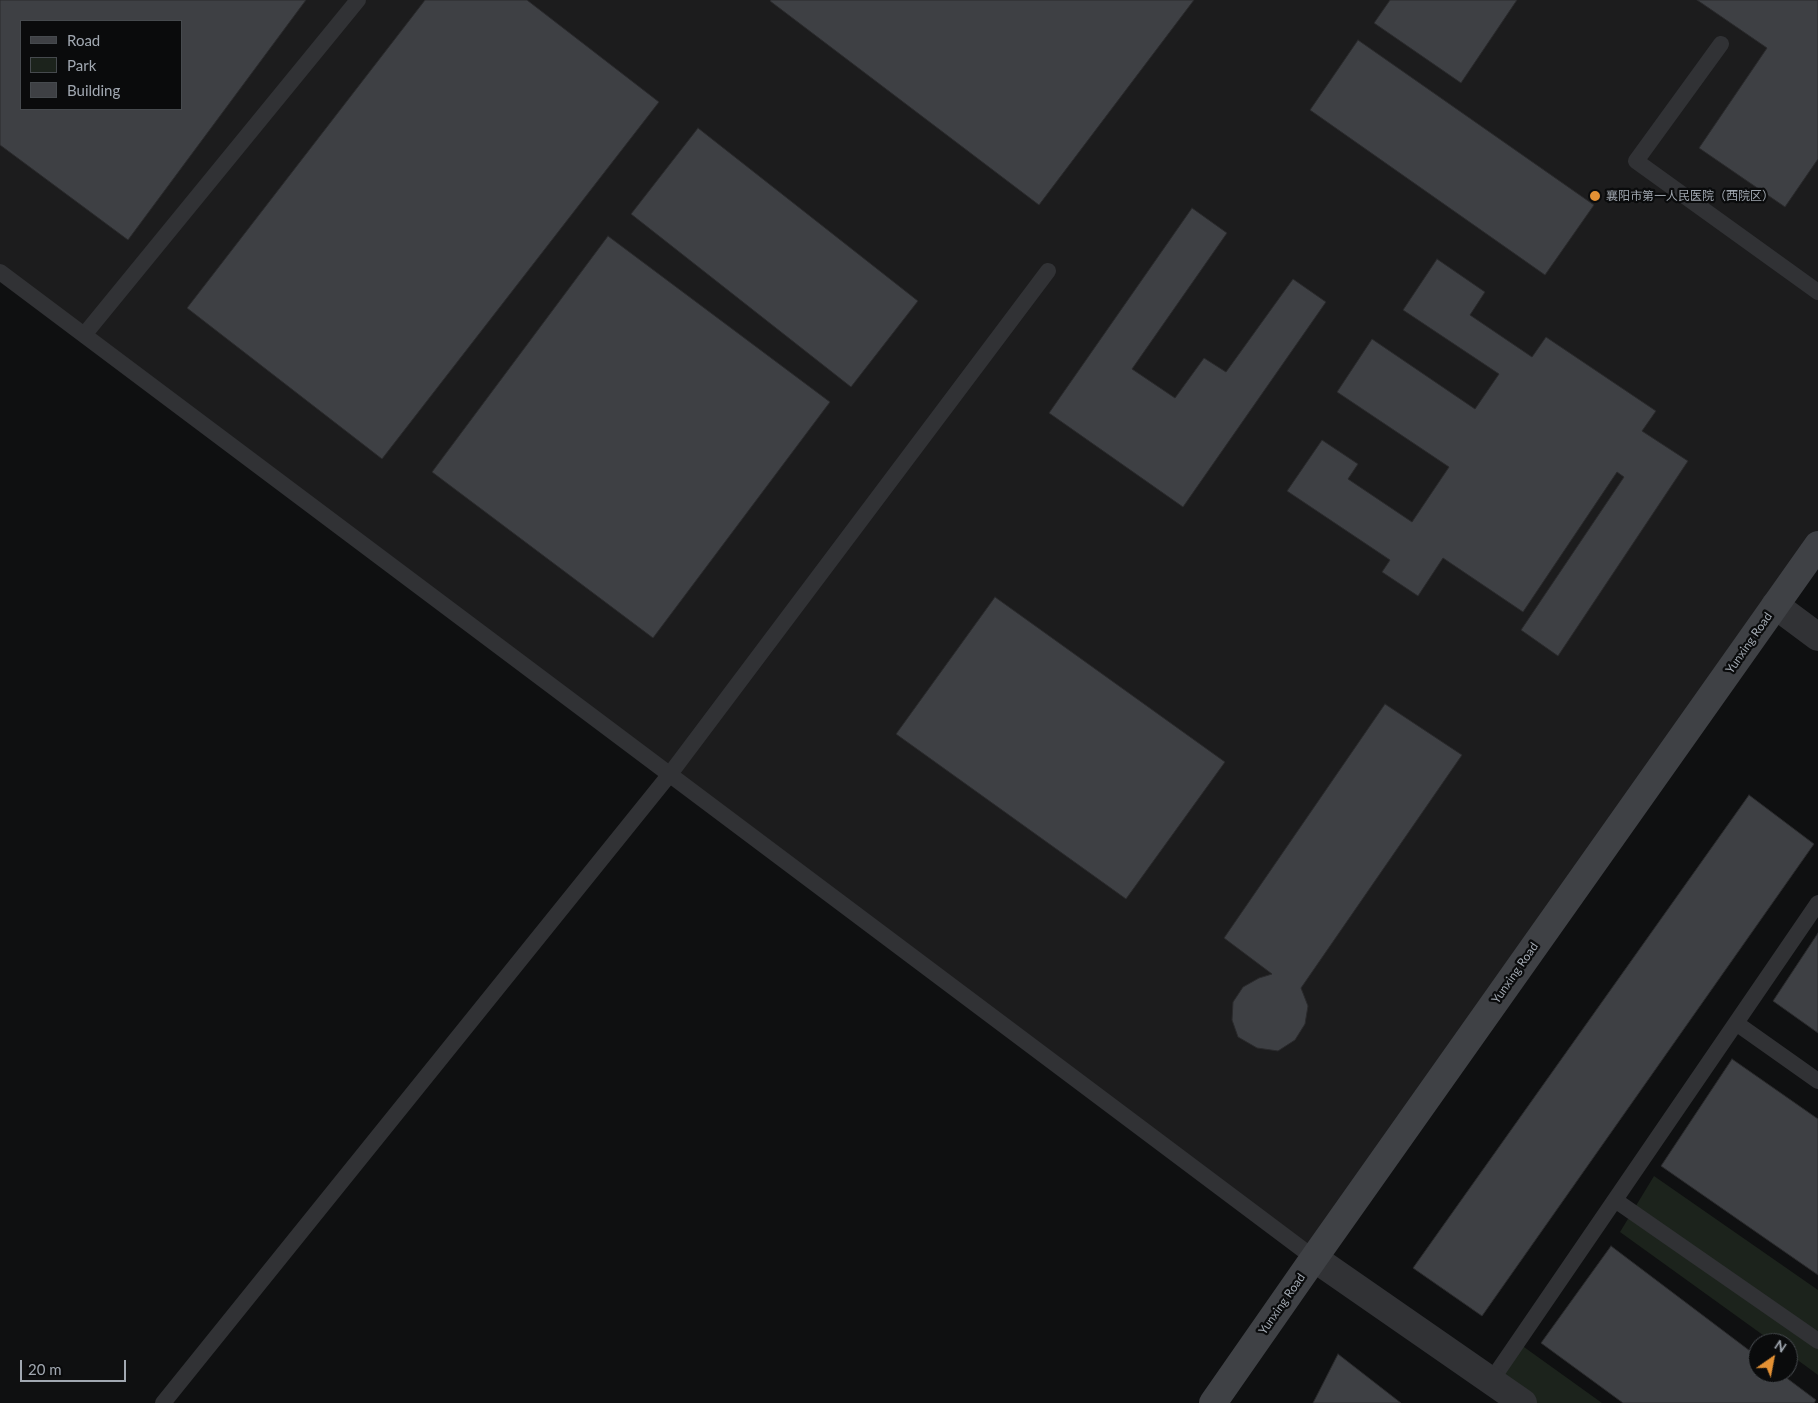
<!DOCTYPE html>
<html>
<head>
<meta charset="utf-8">
<style>
	body { margin:0 }
	#map { position:relative; width:1818px; height:1403px; overflow:hidden; background:#0f1011; font-family:Lato,sans-serif }
	canvas { display:block }
	.legend { position:absolute; left:20px; top:20px; width:162px; height:90px; box-sizing:border-box; background:#0a0b0c; border:1px solid #464a4e; margin:0; padding:6px 9px; list-style:none; font-size:15px; color:#a1a8b1 }
	.legend li { display:flex; align-items:center; gap:10px; height:25px }
	.legend b { width:25px; border:1px solid #464a4e }
	.north { position:absolute; left:1748px; top:1333px; width:50px; height:50px; box-sizing:border-box; background:#0a0b0c; border:1px solid #464a4e; border-radius:50%; rotate:33deg; font-size:14px; font-weight:700; line-height:20px; text-align:center; color:#a1a8b1 }
	.north::after { content:''; display:block; margin:auto; width:18px; height:22px; background:#e49134; clip-path:polygon(50% 0,100% 100%,50% 72%,0 100%) }
	.scale { position:absolute; left:20px; top:1360px; width:106px; height:22px; box-sizing:border-box; border:2px solid #a1a8b1; border-top:0; padding-left:6px; font-size:15px; line-height:18px; white-space:nowrap; color:#a1a8b1; -webkit-text-stroke:4px #0a0b0c; paint-order:stroke }
</style>
</head>
<body>
<div id="map">
<canvas width="1818" height="1403"></canvas>
<ul class="legend">
<li><b style="height:6px;background:#3f4145"></b>Road</li>
<li><b style="height:14px;background:#1c231c"></b>Park</li>
<li><b style="height:14px;background:#3e4044"></b>Building</li>
</ul>
<div class="north">N</div>
<div class="scale">20 m</div>
</div>
<script>
const context = document.querySelector('canvas').getContext('2d');
context.lineJoin = 'round';
function fillPath(path, color) {
  context.fillStyle = color;
  context.fill(path, 'evenodd');
}
function poly(rows) {
  const path = new Path2D();
  for (const r of rows) {
    path.moveTo(r[0], r[1]);
    for (let i = 2; i < r.length; i += 2) path.lineTo(r[i], r[i + 1]);
  }
  return path;
}
function trace(path, color, width, dash) {
  context.strokeStyle = color;
  context.lineWidth = width;
  context.lineCap = dash ? 'butt' : 'round';
  context.setLineDash(dash || []);
  context.stroke(path);
}
function drawText(font, color, halo, rows, align = 'center') {
  context.font = font + ' Lato,"Noto Sans SC",sans-serif';
  context.lineWidth = 4.5;
  context.setLineDash([]);
  context.textBaseline = 'middle';
  context.strokeStyle = halo;
  context.fillStyle = color;
  for (const [text, x, y, turn = 0] of rows) {
    context.save();
    context.translate(x, y);
    context.rotate((+turn || 0) * Math.PI / 180);
    context.textAlign = isNaN(turn) ? turn : align;
    if (halo) context.strokeText(text, 0, 0);
    context.fillText(text, 0, 0);
    context.restore();
  }
}
fillPath(poly([
	[0,0,1818,0,1818,545,1314,1258,0,273],
	[21,21,181,21,181,109,21,109]
]), '#1c1c1d');
fillPath(poly([
	[1654,1176,1818,1290,1818,1375,1788,1353,1788,1343,1774,1343,1620,1232],
	[1517,1342,1602,1403,1523,1403,1491,1381]
]), '#1c231c');
const building = poly([
	[0,0,306,0,128,240,0,145,0,0],
	[21,21,181,21,181,109,21,109,21,21],
	[425,0,527,0,659,102,382,459,187,308,425,0],
	[771,0,1194,0,1039,205,770,1,771,0],
	[1390,0,1517,0,1461,83,1374,23,1390,0],
	[1697,0,1818,0,1818,159,1785,207,1699,148,1767,48,1697,0],
	[1358,40,1594,205,1545,275,1310,110,1358,40],
	[698,128,918,301,851,387,631,214,698,128],
	[1192,208,1227,233,1132,369,1175,398,1204,358,1226,372,1293,279,1326,302,1183,507,1049,413,1192,208],
	[608,236,830,402,653,638,432,472,608,236],
	[1437,259,1485,292,1470,315,1532,357,1546,337,1656,411,1642,431,1688,461,1558,656,1521,630,1624,477,1617,472,1523,612,1443,558,1418,596,1382,572,1390,560,1287,491,1322,440,1358,464,1348,479,1412,522,1449,467,1337,392,1372,339,1475,409,1499,374,1403,310,1437,259],
	[995,597,1225,762,1126,899,896,734,995,597],
	[1385,704,1462,755,1301,988,1308,1006,1305,1024,1295,1040,1278,1051,1257,1048,1238,1037,1232,1020,1233,1002,1243,987,1259,978,1272,974,1224,938,1385,704],
	[1749,795,1814,844,1482,1316,1413,1268,1749,795],
	[1818,933,1818,1033,1773,1001,1818,933],
	[1732,1059,1818,1119,1818,1275,1661,1166,1732,1059],
	[1611,1246,1758,1357,1758,1373,1780,1373,1816,1400,1814,1403,1623,1403,1541,1343,1611,1246],
	[1338,1354,1401,1403,1313,1403,1338,1354]
]);
fillPath(building, '#3e4044');
trace(building, '#2a2a2c', 1);
trace(poly([
	[1721,44,1636,161,1818,292],
	[0,272,1314,1258],
	[84,335,358,0],
	[1736,1023,1818,1081],
	[1615,1200,1818,1341],
	[1491,1381,1818,903],
	[163,1403,670,774,1048,271]
]), '#313235', 16);
trace(poly([
	[1775,605,1818,637],
	[1314,1258,1523,1403]
]), '#313235', 28);
trace(poly([
	[1213,1403,1314,1258,1818,545]
]), '#3f4145', 28);
for (const [x, y, r, color] of [
	[1595,196,6,"#e49134"]
]) {
  const dot = new Path2D();
  dot.arc(x, y, r, 0, 2 * Math.PI);
  context.fillStyle = color;
  context.fill(dot);
  trace(dot, '#0a0b0c', 2);
}
drawText('12px', '#a1a8b1', '#0a0b0c', [
	["襄阳市第一人民医院（西院区）",1606,196]
], 'left');
drawText('12px', '#a1a8b1', '#0a0b0c', [
	["Yunxing Road",1749,643,-55],
	["Yunxing Road",1515,973,-55],
	["Yunxing Road",1282,1304,-55]
]);
</script>
</body>
</html>
